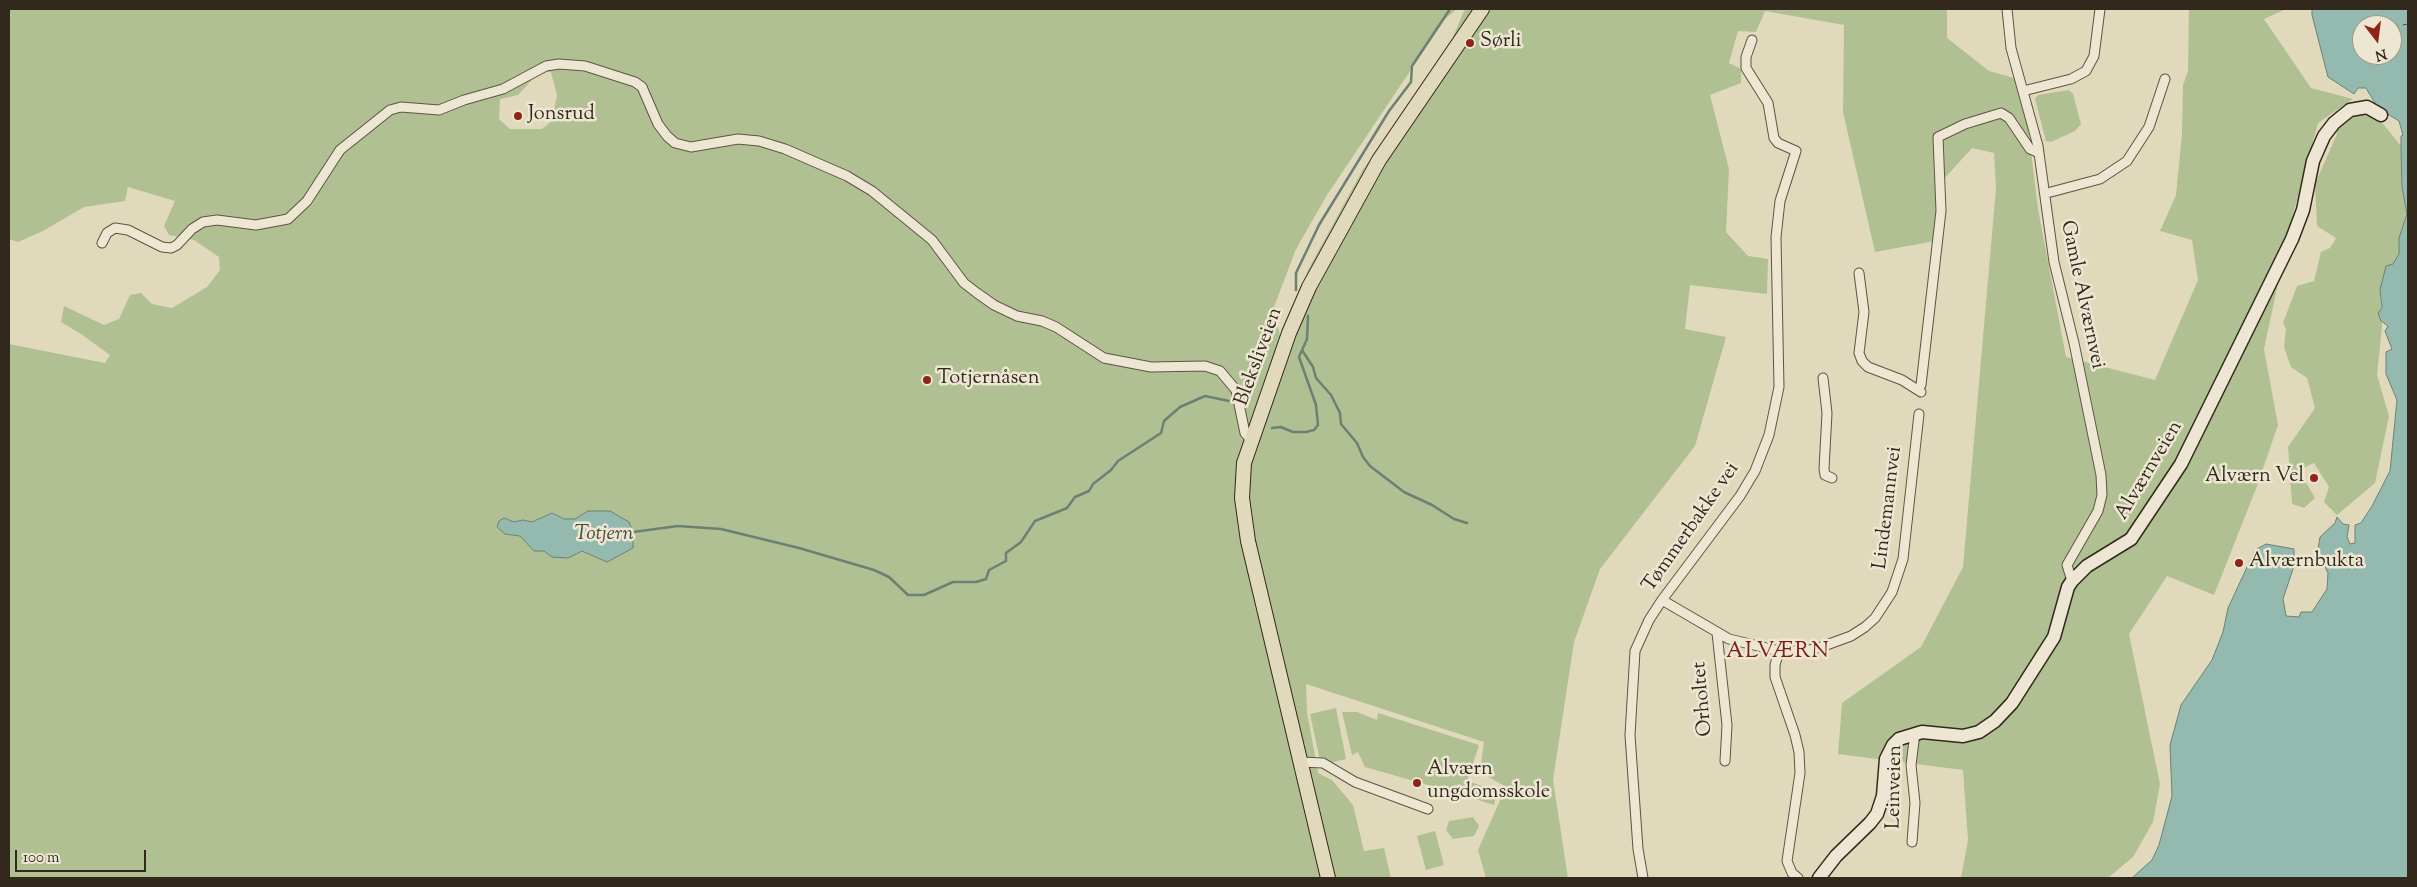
<!DOCTYPE html>
<html>
<head>
<meta charset="utf-8">
<style>
	body { margin:0 }
	#map { position:relative; width:2417px; height:887px; overflow:hidden; background:#e1d9bc; font-family:"Sorts Mill Goudy",serif }
	canvas { display:block }
	.frame { position:absolute; inset:0; border:10px solid #32281b; pointer-events:none }
	.north { position:absolute; left:2352px; top:15px; width:50px; height:50px; box-sizing:border-box; background:#ece6d3; border:1px solid #a29a89; border-radius:50%; rotate:165deg; font-size:14px; font-weight:700; line-height:20px; text-align:center; color:#32281b }
	.north::after { content:''; display:block; margin:auto; width:18px; height:22px; background:#8f2418; clip-path:polygon(50% 0,100% 100%,50% 72%,0 100%) }
	.scale { position:absolute; left:15px; top:850px; width:131px; height:22px; box-sizing:border-box; border:2px solid #32281b; border-top:0; padding-left:6px; font-size:15px; line-height:18px; white-space:nowrap; color:#32281b; -webkit-text-stroke:4px #ece6d3; paint-order:stroke }
</style>
</head>
<body>
<div id="map">
<canvas width="2417" height="887"></canvas>
<div class="frame"></div>
<div class="north">N</div>
<div class="scale">100 m</div>
</div>
<script>
const context = document.querySelector('canvas').getContext('2d');
context.lineJoin = 'round';
function fillPath(path, color) {
  context.fillStyle = color;
  context.fill(path, 'evenodd');
}
function poly(rows) {
  const path = new Path2D();
  for (const r of rows) {
    path.moveTo(r[0], r[1]);
    for (let i = 2; i < r.length; i += 2) path.lineTo(r[i], r[i + 1]);
  }
  return path;
}
function trace(path, color, width, dash) {
  context.strokeStyle = color;
  context.lineWidth = width;
  context.lineCap = dash ? 'butt' : 'round';
  context.setLineDash(dash || []);
  context.stroke(path);
}
function drawText(font, color, halo, rows, align = 'center') {
  context.font = font + ' "Sorts Mill Goudy",serif';
  context.lineWidth = 5;
  context.setLineDash([]);
  context.textBaseline = 'middle';
  context.strokeStyle = halo;
  context.fillStyle = color;
  for (const [text, x, y, turn = 0] of rows) {
    context.save();
    context.translate(x, y);
    context.rotate((+turn || 0) * Math.PI / 180);
    context.textAlign = isNaN(turn) ? turn : align;
    if (halo) context.strokeText(text, 0, 0);
    context.fillText(text, 0, 0);
    context.restore();
  }
}
fillPath(poly([
	[9,9,1457,9,1445,19,1327,195,1296,249,1274,307,1280,336,1309,268,1362,171,1452,39,1465,9,1947,9,1947,38,1989,71,2014,78,2027,119,2038,209,2066,357,2155,380,2198,280,2192,240,2160,231,2176,195,2182,134,2183,85,2188,71,2189,9,2286,9,2264,19,2311,88,2353,99,2318,123,2292,218,2264,349,2278,425,2257,486,2214,595,2167,576,2129,634,2160,784,2153,822,2133,857,2108,878,1961,878,1968,840,1963,770,1838,754,1842,703,1921,647,1963,567,1996,188,1994,153,1972,148,1943,180,1935,241,1875,252,1843,112,1844,25,1765,11,1756,32,1738,31,1729,63,1741,69,1741,83,1710,95,1729,169,1726,232,1748,256,1768,259,1767,294,1690,285,1685,329,1726,337,1695,446,1600,569,1574,642,1553,780,1568,878,1486,878,1478,850,1506,787,1480,772,1484,742,1306,684,1307,712,1318,773,1332,780,1353,805,1364,851,1384,848,1391,878,9,878,9,344,105,363,110,355,81,334,61,322,64,306,104,325,119,319,130,295,141,293,152,304,172,308,207,287,220,270,219,257,194,240,169,235,164,226,175,201,128,187,125,201,84,207,43,231,18,242,9,239],
	[539,72,551,72,557,95,552,121,542,129,510,129,499,119,500,99,518,95],
	[588,511,607,562,582,551,568,558,544,551,534,551,520,536,505,534,504,518,514,522,523,520,532,522,552,513,564,519,576,519],
	[2069,90,2073,94,2081,124,2075,131,2051,142,2046,141,2035,99,2038,95],
	[2356,112,2369,113,2384,125,2401,146,2402,187,2407,214,2399,238,2399,254,2380,290,2382,327,2377,375,2389,416,2375,483,2337,515,2324,502,2329,487,2314,463,2299,470,2315,498,2304,508,2292,504,2288,447,2315,408,2307,378,2291,367,2284,347,2286,329,2283,323,2297,286,2314,281,2321,252,2330,248,2336,238,2317,226,2315,184,2337,134,2333,124],
	[1336,708,1346,759,1321,765,1310,714],
	[1342,712,1357,712,1377,720,1378,713,1479,745,1463,795,1365,767,1358,752,1352,755],
	[1470,782,1498,791,1494,805,1466,796],
	[1473,817,1479,826,1474,836,1453,839,1446,830,1449,821],
	[1435,831,1444,865,1426,870,1417,836]
]), '#b0c093');
const water = poly([
	[2312,9,2408,9,2408,878,2132,878,2152,860,2159,845,2172,796,2170,745,2181,705,2212,660,2223,632,2228,608,2255,550,2266,544,2294,549,2294,566,2283,599,2286,616,2299,617,2301,612,2312,612,2327,589,2328,573,2319,554,2313,551,2318,549,2320,537,2335,523,2337,517,2343,524,2349,525,2347,537,2350,544,2355,543,2355,525,2361,523,2372,506,2390,471,2397,400,2386,374,2386,352,2392,349,2385,331,2388,326,2381,321,2378,313,2382,308,2380,290,2386,266,2393,264,2399,254,2399,238,2407,214,2402,187,2401,146,2401,136,2403,135,2399,121,2378,108,2366,88,2358,88,2354,94,2328,77,2312,15,2312,9],
	[2362,25,2392,25,2392,55,2362,55,2362,25],
	[588,511,610,511,629,522,633,532,633,548,607,562,582,551,568,558,552,557,544,551,534,551,520,536,505,534,497,527,499,521,504,518,514,522,523,520,532,522,552,513,564,519,575,519,588,511]
]);
fillPath(water, '#94bab0');
trace(water, '#6d8074', 1);
trace(poly([
	[1296,290,1296,273,1319,225,1389,111,1411,82,1412,66,1450,9],
	[1302,350,1313,367,1316,378,1331,395,1340,413,1341,424,1357,443,1363,457,1370,466,1404,492,1432,505,1454,519,1467,523],
	[1272,428,1281,427,1293,432,1306,432,1314,430,1318,425,1316,405,1299,357,1307,339,1308,316],
	[633,532,678,526,721,529,799,548,874,570,889,577,908,595,924,595,953,582,976,582,986,579,989,570,1006,561,1006,553,1021,542,1035,521,1067,508,1075,497,1089,491,1093,484,1111,470,1118,461,1161,433,1164,421,1180,407,1205,396,1234,402]
]), '#6d8074', 2.5);
trace(poly([
	[2392,27,2408,24]
]), '#4a4c40', 1, [6, 5]);
const minor = poly([
	[2007,9,2011,48,2038,146,2054,262,2074,343,2101,475,2102,495,2098,511,2067,565,2072,581],
	[2023,91,2071,79,2086,71,2094,56,2100,9],
	[2051,192,2100,179,2127,161,2149,127,2165,79],
	[102,243,107,233,115,228,128,230,162,247,171,248,177,245,192,229,203,222,217,220,256,225,288,219,307,201,340,150,390,110,401,107,439,110,464,100,503,89,546,66,559,64,585,66,635,82,642,87,658,124,667,136,675,143,691,147,738,139,759,141,785,149,847,176,872,191,932,240,964,283,977,293,994,305,1017,316,1042,321,1056,327,1104,358,1151,367,1205,366,1220,371,1236,390,1245,433,1251,440],
	[1859,273,1864,312,1859,353,1862,361,1868,367,1902,380,1921,392],
	[1823,378,1827,413,1824,469,1825,475,1832,478],
	[1921,385,1941,211,1938,137,1965,124,2001,113,2009,118,2030,149,2039,153],
	[1662,600,1729,639,1779,651,1805,651,1821,647,1851,636,1865,627,1875,618,1892,592,1903,559,1919,414],
	[1717,633,1727,725,1725,761],
	[1779,651,1775,665,1775,677,1795,735,1799,752,1800,773,1787,861,1792,873,1798,878],
	[1301,762,1323,763,1355,782,1428,809],
	[1912,842,1915,803,1911,765,1915,733],
	[1643,878,1638,849,1630,735,1635,651,1649,620,1662,600,1740,496,1755,471,1769,435,1779,387,1776,237,1780,201,1796,151,1778,143,1774,138,1768,103,1746,68,1746,57,1752,40]
]);
const secondary = poly([
	[1819,878,1836,856,1870,823,1877,814,1883,796,1886,759,1893,745,1899,739,1922,732,1963,736,1979,732,1995,721,2012,703,2054,637,2068,587,2072,581,2087,566,2131,539,2181,464,2292,239,2303,210,2313,161,2324,136,2334,123,2350,110,2367,107,2381,115]
]);
const primary = poly([
	[1328,878,1248,541,1242,498,1244,463,1289,333,1309,287,1379,160,1482,9]
]);
trace(minor, '#5e5443', 11);
trace(secondary, '#32281b', 15);
trace(primary, '#32281b', 16);
trace(minor, '#ece6d3', 9);
trace(secondary, '#ece6d3', 12);
trace(primary, '#e1d9bc', 14);
for (const [x, y, r, color] of [
	[1470,43,5,"#8f2418"],
	[518,116,5,"#8f2418"],
	[927,380,5,"#8f2418"],
	[2314,478,5,"#8f2418"],
	[2239,563,5,"#8f2418"],
	[1417,783,5,"#8f2418"]
]) {
  const dot = new Path2D();
  dot.arc(x, y, r, 0, 2 * Math.PI);
  context.fillStyle = color;
  context.fill(dot);
  trace(dot, '#ece6d3', 2);
}
drawText('20px', '#32281b', '#ece6d3', [
	["Sørli",1480,43],
	["Jonsrud",528,116],
	["Totjernåsen",937,380],
	["Alværn Vel",2304,478,"right"],
	["Alværnbukta",2249,563],
	["Alværn",1427,771],
	["ungdomsskole",1427,794]
], 'left');
drawText('20px', '#32281b', '#ece6d3', [
	["Gamle Alværnvei",2081,295,78],
	["Bleksliveien",1260,357,-70],
	["Alværnveien",2150,471,-59],
	["Lindemannvei",1889,508,-83],
	["Tømmerbakke vei",1692,528,-55],
	["Orholtet",1704,699,-95],
	["Leinveien",1896,787,-89]
]);
drawText('italic 21px', '#4a4c40', '#ece6d3', [
	["Totjern",604,535]
]);
context.letterSpacing = '1px';
drawText('22px', '#7a1f14', '#ece6d3', [
	["ALVÆRN",1778,653]
]);
context.letterSpacing = '0px';
</script>
</body>
</html>
